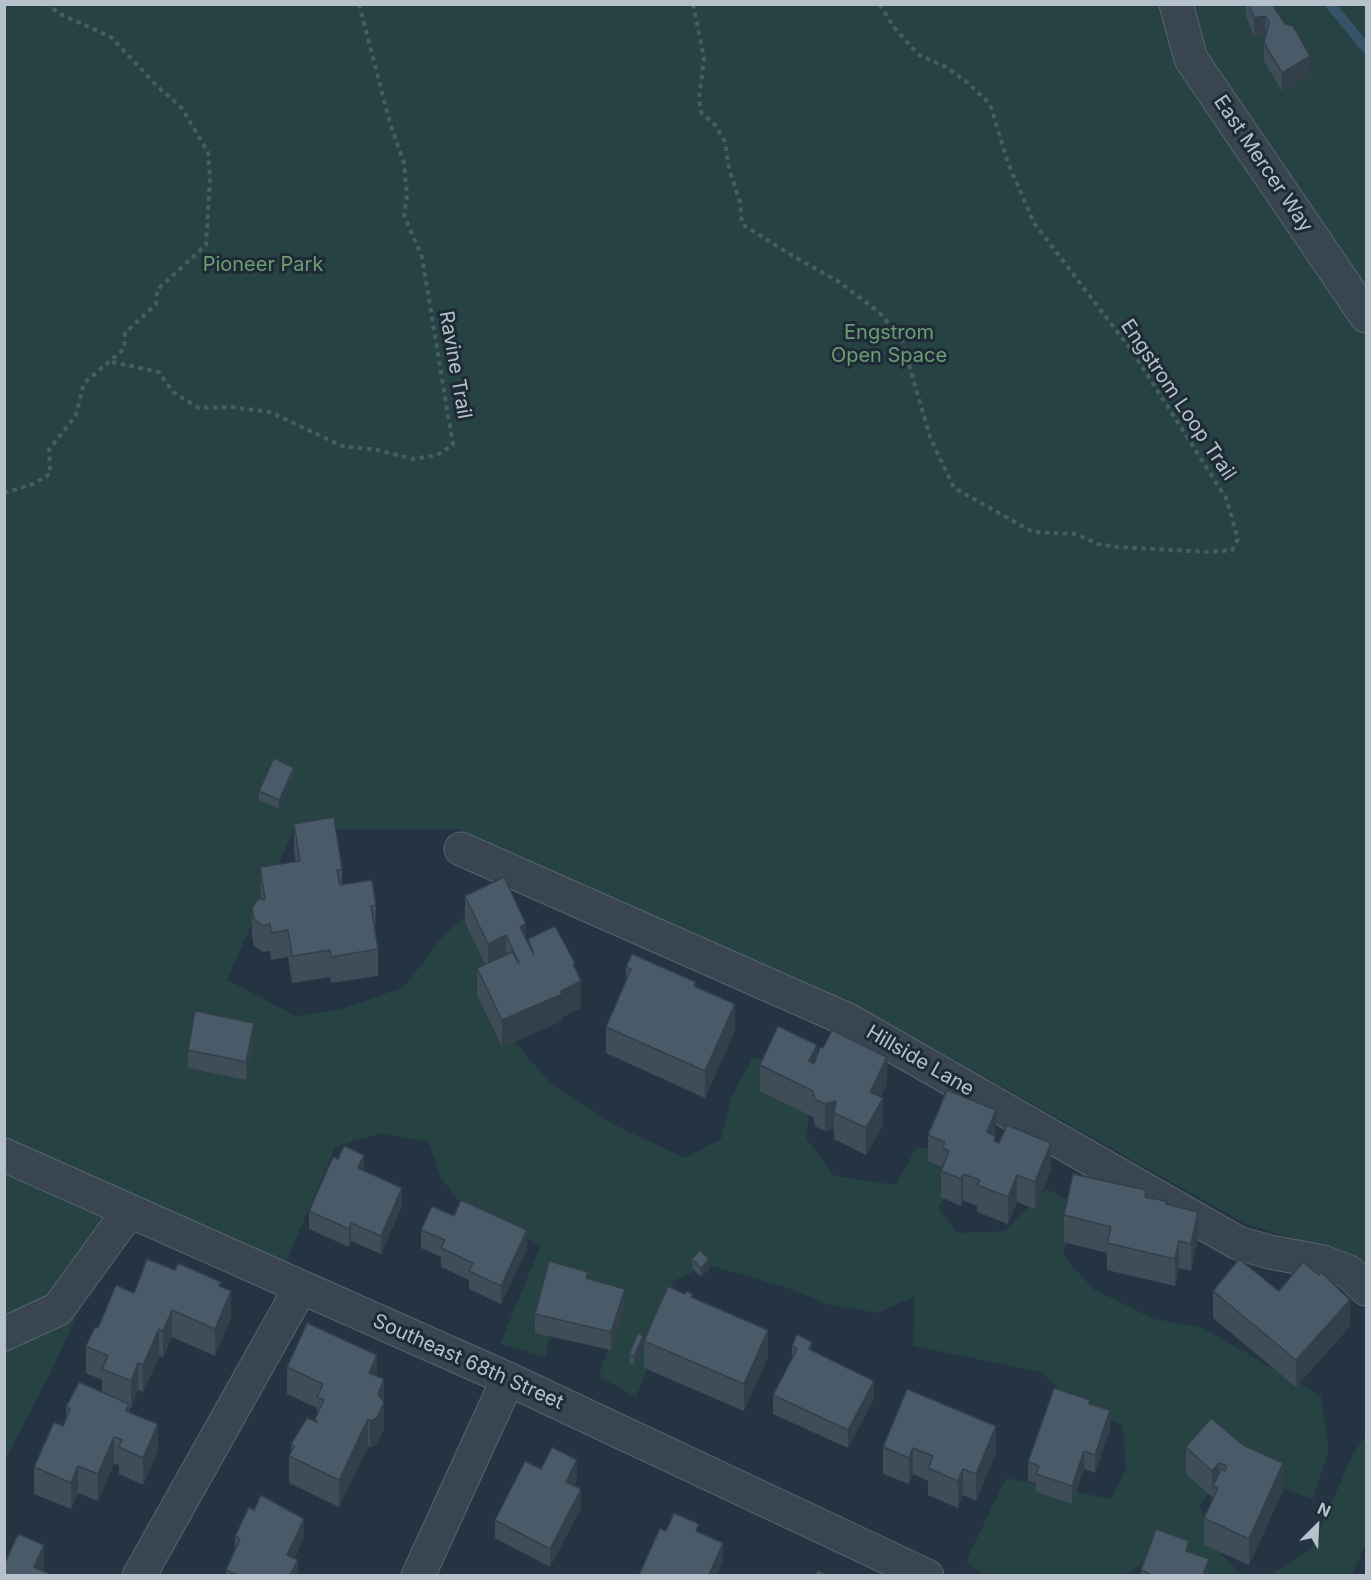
<!DOCTYPE html>
<html>
<head>
<meta charset="utf-8">
<style>
	body { margin:0 }
	#map { position:relative; width:1371px; height:1580px; overflow:hidden; background:#253442; font-family:Inter,sans-serif }
	canvas { display:block }
	.frame { position:absolute; inset:0; border:6px solid #b6c1cc; pointer-events:none }
	.north { position:absolute; left:1287px; top:1496px; width:60px; height:60px; -webkit-text-stroke:4px #1e2b37; paint-order:stroke; rotate:24deg; font-size:16px; font-weight:700; line-height:24px; text-align:center; color:#b6c1cc }
	.north::after { content:''; display:block; margin:auto; width:21px; height:27px; background:#b6c1cc; clip-path:polygon(50% 0,100% 100%,50% 72%,0 100%) }
</style>
</head>
<body>
<div id="map">
<canvas width="1371" height="1580"></canvas>
<div class="frame"></div>
<div class="north">N</div>
</div>
<script>
const context = document.querySelector('canvas').getContext('2d');
context.lineJoin = 'round';
function fillPath(path, color) {
  context.fillStyle = color;
  context.fill(path, 'evenodd');
}
function poly(rows) {
  const path = new Path2D();
  for (const r of rows) {
    path.moveTo(r[0], r[1]);
    for (let i = 2; i < r.length; i += 2) path.lineTo(r[i], r[i + 1]);
  }
  return path;
}
function trace(path, color, width, dash) {
  context.strokeStyle = color;
  context.lineWidth = width;
  context.lineCap = dash ? 'butt' : 'round';
  context.setLineDash(dash || []);
  context.stroke(path);
}
function drawText(font, color, halo, rows, align = 'center') {
  context.font = font + ' Inter,sans-serif';
  context.lineWidth = 6;
  context.setLineDash([]);
  context.textBaseline = 'middle';
  context.strokeStyle = halo;
  context.fillStyle = color;
  for (const [text, x, y, turn = 0] of rows) {
    context.save();
    context.translate(x, y);
    context.rotate((+turn || 0) * Math.PI / 180);
    context.textAlign = isNaN(turn) ? turn : align;
    if (halo) context.strokeText(text, 0, 0);
    context.fillText(text, 0, 0);
    context.restore();
  }
}
fillPath(poly([
	[5,5,1366,5,1366,1261,1246,1224,858,1006,459,829,294,829,227,980,296,1016,342,1009,404,987,443,936,476,907,512,920,487,1010,552,1085,617,1126,685,1158,721,1139,731,1098,753,1057,813,1077,806,1138,834,1176,896,1185,916,1148,954,1146,969,1167,938,1208,957,1233,1005,1231,1046,1189,1078,1204,1063,1255,1093,1289,1154,1319,1201,1327,1321,1396,1329,1449,1313,1499,1229,1468,1199,1507,1223,1556,1240,1575,1193,1575,1161,1550,1125,1575,985,1575,966,1561,1006,1478,1111,1499,1126,1469,1123,1426,1078,1407,1041,1372,913,1346,915,1296,878,1313,830,1305,791,1289,709,1265,673,1281,663,1330,636,1397,599,1376,615,1329,554,1309,546,1357,500,1344,541,1245,466,1210,441,1178,428,1142,382,1133,335,1147,285,1265,131,1194,53,1368,5,1460],
	[1366,1435,1366,1543,1352,1575,1270,1575,1312,1548,1352,1456]
]), '#274243');
trace(poly([
	[1330,4,1366,48]
]), '#38526a', 10);
const minor = poly([
	[1176,4,1191,59,1366,316],
	[461,849,848,1020,1238,1243,1270,1252,1323,1262,1349,1272,1366,1289],
	[4,1155,508,1379,927,1576],
	[4,1334,58,1309,129,1211],
	[139,1576,301,1287],
	[418,1576,508,1379]
]);
trace(minor, '#57646f', 35);
trace(poly([
	[693,4,704,58,699,99,701,112,715,125,725,142,729,169,740,202,742,224,788,253,839,282,879,312,890,325,899,330,930,437,954,488,1033,532,1076,534,1098,544,1117,547,1208,552,1232,550,1238,539,1226,498,1132,351,1034,223,1008,163,990,104,968,83,946,67,919,55,896,30,879,4],
	[112,362,159,372,173,392,199,408,231,407,270,412,342,446,377,450,414,459,437,455,453,445,422,257,404,215,407,196,404,163,390,123,359,4],
	[4,493,33,484,50,474,49,450,76,415,84,383,124,349,125,333,156,304,157,290,206,245,210,177,208,152,181,107,157,86,111,37,60,14,47,4]
]), '#455f5f', 4, [4.5, 4.5]);
trace(minor, '#394652', 33);
fillPath(poly([
	[1246,4,1272,4,1310,75,1282,91,1264,61,1264,43,1266,35,1265,34,1254,37,1246,16],
	[294,777,279,809,259,800,259,791],
	[294,824,342,869,342,885,376,905,375,932,378,949,378,976,331,983,330,977,292,983,288,957,271,960,270,951,263,952,254,946,252,935,252,908,261,899,260,867,296,862,294,851],
	[465,896,526,939,528,942,528,939,575,970,581,1008,562,1017,562,1021,502,1047,477,995,477,968,485,964,465,922],
	[626,967,696,986,735,1030,705,1098,606,1053,606,1027,626,981],
	[254,1042,246,1080,188,1068,188,1050],
	[817,1057,887,1084,880,1097,883,1125,866,1155,834,1139,834,1129,825,1131,815,1126,813,1117,760,1091,760,1065],
	[928,1135,996,1136,995,1142,1051,1170,1035,1209,1017,1202,1008,1224,977,1212,977,1206,963,1200,961,1206,941,1197,941,1171,942,1167,928,1161],
	[364,1170,402,1206,381,1254,351,1241,349,1247,309,1229,309,1211],
	[1146,1197,1166,1204,1198,1239,1191,1271,1179,1268,1175,1286,1107,1270,1107,1253,1064,1242,1064,1215],
	[454,1216,527,1249,501,1304,469,1289,469,1280,441,1267,441,1257,421,1248,421,1230],
	[692,1259,709,1269,701,1277,692,1268],
	[175,1270,221,1287,231,1318,215,1356,172,1337,163,1357,159,1356,143,1392,138,1390,131,1408,129,1407,129,1412,158,1451,143,1485,119,1474,119,1465,114,1464,98,1501,78,1493,71,1509,34,1494,34,1467,63,1426,66,1419,66,1407,102,1392,102,1380,86,1373,86,1346,98,1328,134,1293],
	[588,1279,625,1307,611,1350,535,1333,535,1314],
	[1213,1291,1279,1291,1350,1326,1296,1387,1213,1318],
	[693,1297,768,1357,744,1411,644,1368,644,1341],
	[643,1345,634,1365,629,1363,629,1354],
	[792,1346,812,1351,874,1399,848,1448,773,1414,773,1395,792,1359],
	[287,1367,377,1376,384,1429,377,1444,370,1448,368,1446,339,1507,289,1483,289,1456,291,1453,291,1444,315,1421,317,1415,317,1408,287,1394],
	[907,1389,996,1453,976,1501,963,1495,958,1508,928,1495,928,1481,913,1474,909,1484,883,1474,883,1447],
	[1090,1404,1110,1429,1095,1473,1084,1469,1072,1504,1036,1492,1036,1483,1028,1481,1028,1462],
	[1186,1447,1283,1490,1249,1565,1204,1545,1204,1518,1213,1499,1213,1497,1212,1497,1186,1474],
	[541,1469,577,1479,574,1486,581,1508,550,1567,495,1538,495,1520],
	[235,1536,304,1537,294,1558,298,1575,226,1575,226,1570,235,1550],
	[1189,1552,1209,1575,1141,1575,1141,1570]
]), '#3f4d59');
fillPath(poly([
	[1265,16,1265,34,1254,37,1254,18],
	[1310,56,1310,75,1282,91,1282,73],
	[294,768,294,777,279,809,279,800],
	[526,924,526,951,520,927],
	[506,935,506,962,488,970,488,944],
	[575,963,575,984,581,981,581,1008,562,1017,562,1021,502,1047,502,1020,561,991,573,964],
	[735,1004,735,1030,705,1098,705,1071],
	[254,1023,254,1042,246,1080,246,1062],
	[817,1045,817,1072,809,1061],
	[887,1057,887,1084,870,1118,870,1092],
	[883,1098,883,1125,866,1155,866,1128],
	[836,1101,834,1113,834,1129,825,1131,825,1104],
	[996,1110,995,1162,987,1132],
	[1051,1143,1051,1170,1035,1209,1035,1182],
	[364,1155,364,1174,358,1168],
	[963,1174,963,1200,961,1206,961,1179],
	[1017,1175,1017,1202,1008,1224,1008,1197],
	[402,1188,402,1206,381,1254,381,1236],
	[1198,1212,1198,1239,1191,1271,1191,1244],
	[351,1223,351,1241,349,1247,349,1229],
	[527,1230,527,1249,501,1304,501,1286],
	[1179,1241,1179,1268,1175,1286,1175,1259],
	[709,1259,709,1269,701,1277,701,1268],
	[625,1289,625,1307,611,1350,611,1332],
	[231,1291,231,1318,215,1356,215,1329],
	[1350,1300,1350,1326,1296,1387,1296,1360],
	[172,1310,172,1337,163,1357,163,1331],
	[159,1329,159,1356,143,1392,143,1365],
	[768,1330,768,1357,744,1411,744,1384],
	[643,1336,643,1345,634,1365,634,1356],
	[812,1342,812,1360,809,1349],
	[377,1355,377,1382,369,1373],
	[138,1363,138,1390,131,1408,131,1381],
	[384,1379,384,1429,377,1444,370,1448,370,1421],
	[874,1381,874,1399,848,1448,848,1430],
	[1110,1410,1110,1429,1095,1473,1095,1455],
	[368,1419,368,1446,339,1507,339,1480],
	[158,1424,158,1451,143,1485,143,1458],
	[996,1426,996,1453,976,1501,976,1474],
	[114,1437,114,1464,98,1501,98,1474],
	[913,1448,913,1474,909,1484,909,1458],
	[1084,1451,1084,1469,1072,1504,1072,1486],
	[577,1460,577,1479,566,1500,566,1482],
	[1219,1463,1219,1490,1218,1488,1213,1486,1212,1497,1212,1471],
	[1283,1463,1283,1490,1249,1565,1249,1539],
	[78,1466,78,1493,71,1509,71,1483],
	[963,1469,963,1495,958,1508,958,1481],
	[581,1489,581,1508,550,1567,550,1549],
	[304,1519,304,1537,287,1573,287,1555],
	[1189,1541,1189,1568,1186,1551],
	[723,1543,723,1561,717,1575,709,1575],
	[44,1545,44,1572,34,1567],
	[1209,1559,1209,1575,1203,1575],
	[298,1560,298,1575,290,1575]
]), '#333f49');
const building = poly([
	[1249,4,1272,4,1285,24,1293,26,1310,56,1282,73,1264,43,1269,22,1265,16,1254,18,1249,4],
	[274,758,294,768,279,800,259,791,274,758],
	[334,817,342,869,337,870,340,885,372,880,376,905,371,906,378,949,331,957,330,950,292,956,288,930,271,933,270,924,263,926,254,919,252,908,258,899,265,899,260,867,300,861,294,824,334,817],
	[504,877,526,924,520,927,534,955,528,939,555,926,575,963,573,964,581,981,561,991,562,994,502,1020,477,968,512,952,519,963,506,935,488,944,465,896,504,877],
	[632,954,696,982,694,986,735,1004,705,1071,606,1027,631,969,626,967,632,954],
	[195,1011,254,1023,246,1062,188,1050,195,1011],
	[778,1026,817,1045,809,1061,814,1064,820,1047,823,1048,832,1030,887,1057,870,1092,883,1098,866,1128,834,1113,836,1101,825,1104,815,1099,813,1091,760,1065,778,1026],
	[947,1090,996,1110,987,1132,995,1136,994,1141,999,1143,1007,1125,1051,1143,1035,1182,1017,1175,1008,1197,977,1185,980,1180,963,1174,961,1179,941,1171,949,1151,943,1148,945,1142,928,1135,947,1090],
	[344,1146,364,1155,358,1168,402,1188,381,1236,351,1223,349,1229,309,1211,333,1157,338,1159,344,1146],
	[1073,1174,1146,1190,1145,1197,1166,1201,1166,1204,1198,1212,1191,1244,1179,1241,1175,1259,1107,1243,1111,1227,1064,1215,1073,1174],
	[461,1200,527,1230,501,1286,469,1271,473,1263,441,1248,445,1240,421,1230,432,1206,454,1216,461,1200],
	[700,1250,709,1259,701,1268,692,1259,700,1250],
	[147,1259,175,1270,178,1263,221,1282,219,1286,231,1291,215,1329,172,1310,163,1331,159,1329,143,1365,138,1363,131,1381,102,1369,108,1356,86,1346,95,1327,98,1328,116,1285,134,1293,147,1259],
	[1239,1259,1279,1291,1303,1262,1319,1275,1321,1272,1350,1300,1296,1360,1213,1291,1239,1259],
	[549,1261,588,1272,586,1278,625,1289,611,1332,535,1314,549,1261],
	[668,1286,685,1294,686,1291,693,1294,691,1297,768,1330,744,1384,644,1341,668,1286],
	[307,1323,377,1355,369,1373,384,1379,378,1394,384,1402,377,1418,370,1421,368,1419,339,1480,289,1456,294,1446,291,1444,307,1418,317,1422,315,1419,324,1400,317,1397,323,1384,287,1367,307,1323],
	[638,1333,643,1336,634,1356,629,1354,638,1333],
	[797,1334,812,1342,809,1349,874,1381,848,1430,773,1395,797,1349,792,1346,797,1334],
	[79,1382,129,1404,126,1411,158,1424,143,1458,119,1447,122,1440,114,1437,98,1474,78,1466,71,1483,34,1467,54,1422,63,1426,70,1409,66,1407,79,1382],
	[1054,1388,1090,1400,1089,1404,1110,1410,1095,1455,1084,1451,1072,1486,1036,1474,1039,1466,1028,1462,1054,1388],
	[907,1389,996,1426,976,1474,963,1469,958,1481,928,1468,933,1456,913,1448,909,1458,883,1447,907,1389],
	[1211,1418,1243,1445,1283,1463,1249,1539,1204,1518,1218,1488,1213,1486,1221,1469,1225,1471,1227,1466,1219,1463,1212,1471,1186,1447,1211,1418],
	[552,1447,577,1460,566,1482,581,1489,550,1549,495,1520,525,1461,541,1469,552,1447],
	[261,1495,304,1519,287,1555,298,1560,290,1575,238,1575,226,1570,240,1539,235,1536,249,1507,254,1510,261,1495],
	[674,1513,699,1524,696,1531,723,1543,709,1575,639,1575,660,1528,666,1531,674,1513],
	[1156,1529,1189,1541,1186,1551,1209,1559,1203,1575,1150,1575,1150,1574,1141,1570,1156,1529],
	[18,1534,44,1545,34,1567,49,1574,48,1575,4,1575,4,1561,6,1561,18,1534],
	[818,1571,827,1575,815,1575,818,1571]
]);
fillPath(building, '#495a68');
trace(building, '#333f49', 1.5);
drawText('20px', '#b6c1cc', '#1e2b37', [
	["East Mercer Way",1263,164,56],
	["Ravine Trail",455,365,80],
	["Engstrom Loop Trail",1178,400,56],
	["Hillside Lane",920,1061,30],
	["Southeast 68th Street",468,1362,24]
]);
drawText('20px', '#6c9e73', '#1e2b37', [
	["Pioneer Park",263,265],
	["Engstrom",889,333],
	["Open Space",889,356]
]);
</script>
</body>
</html>
